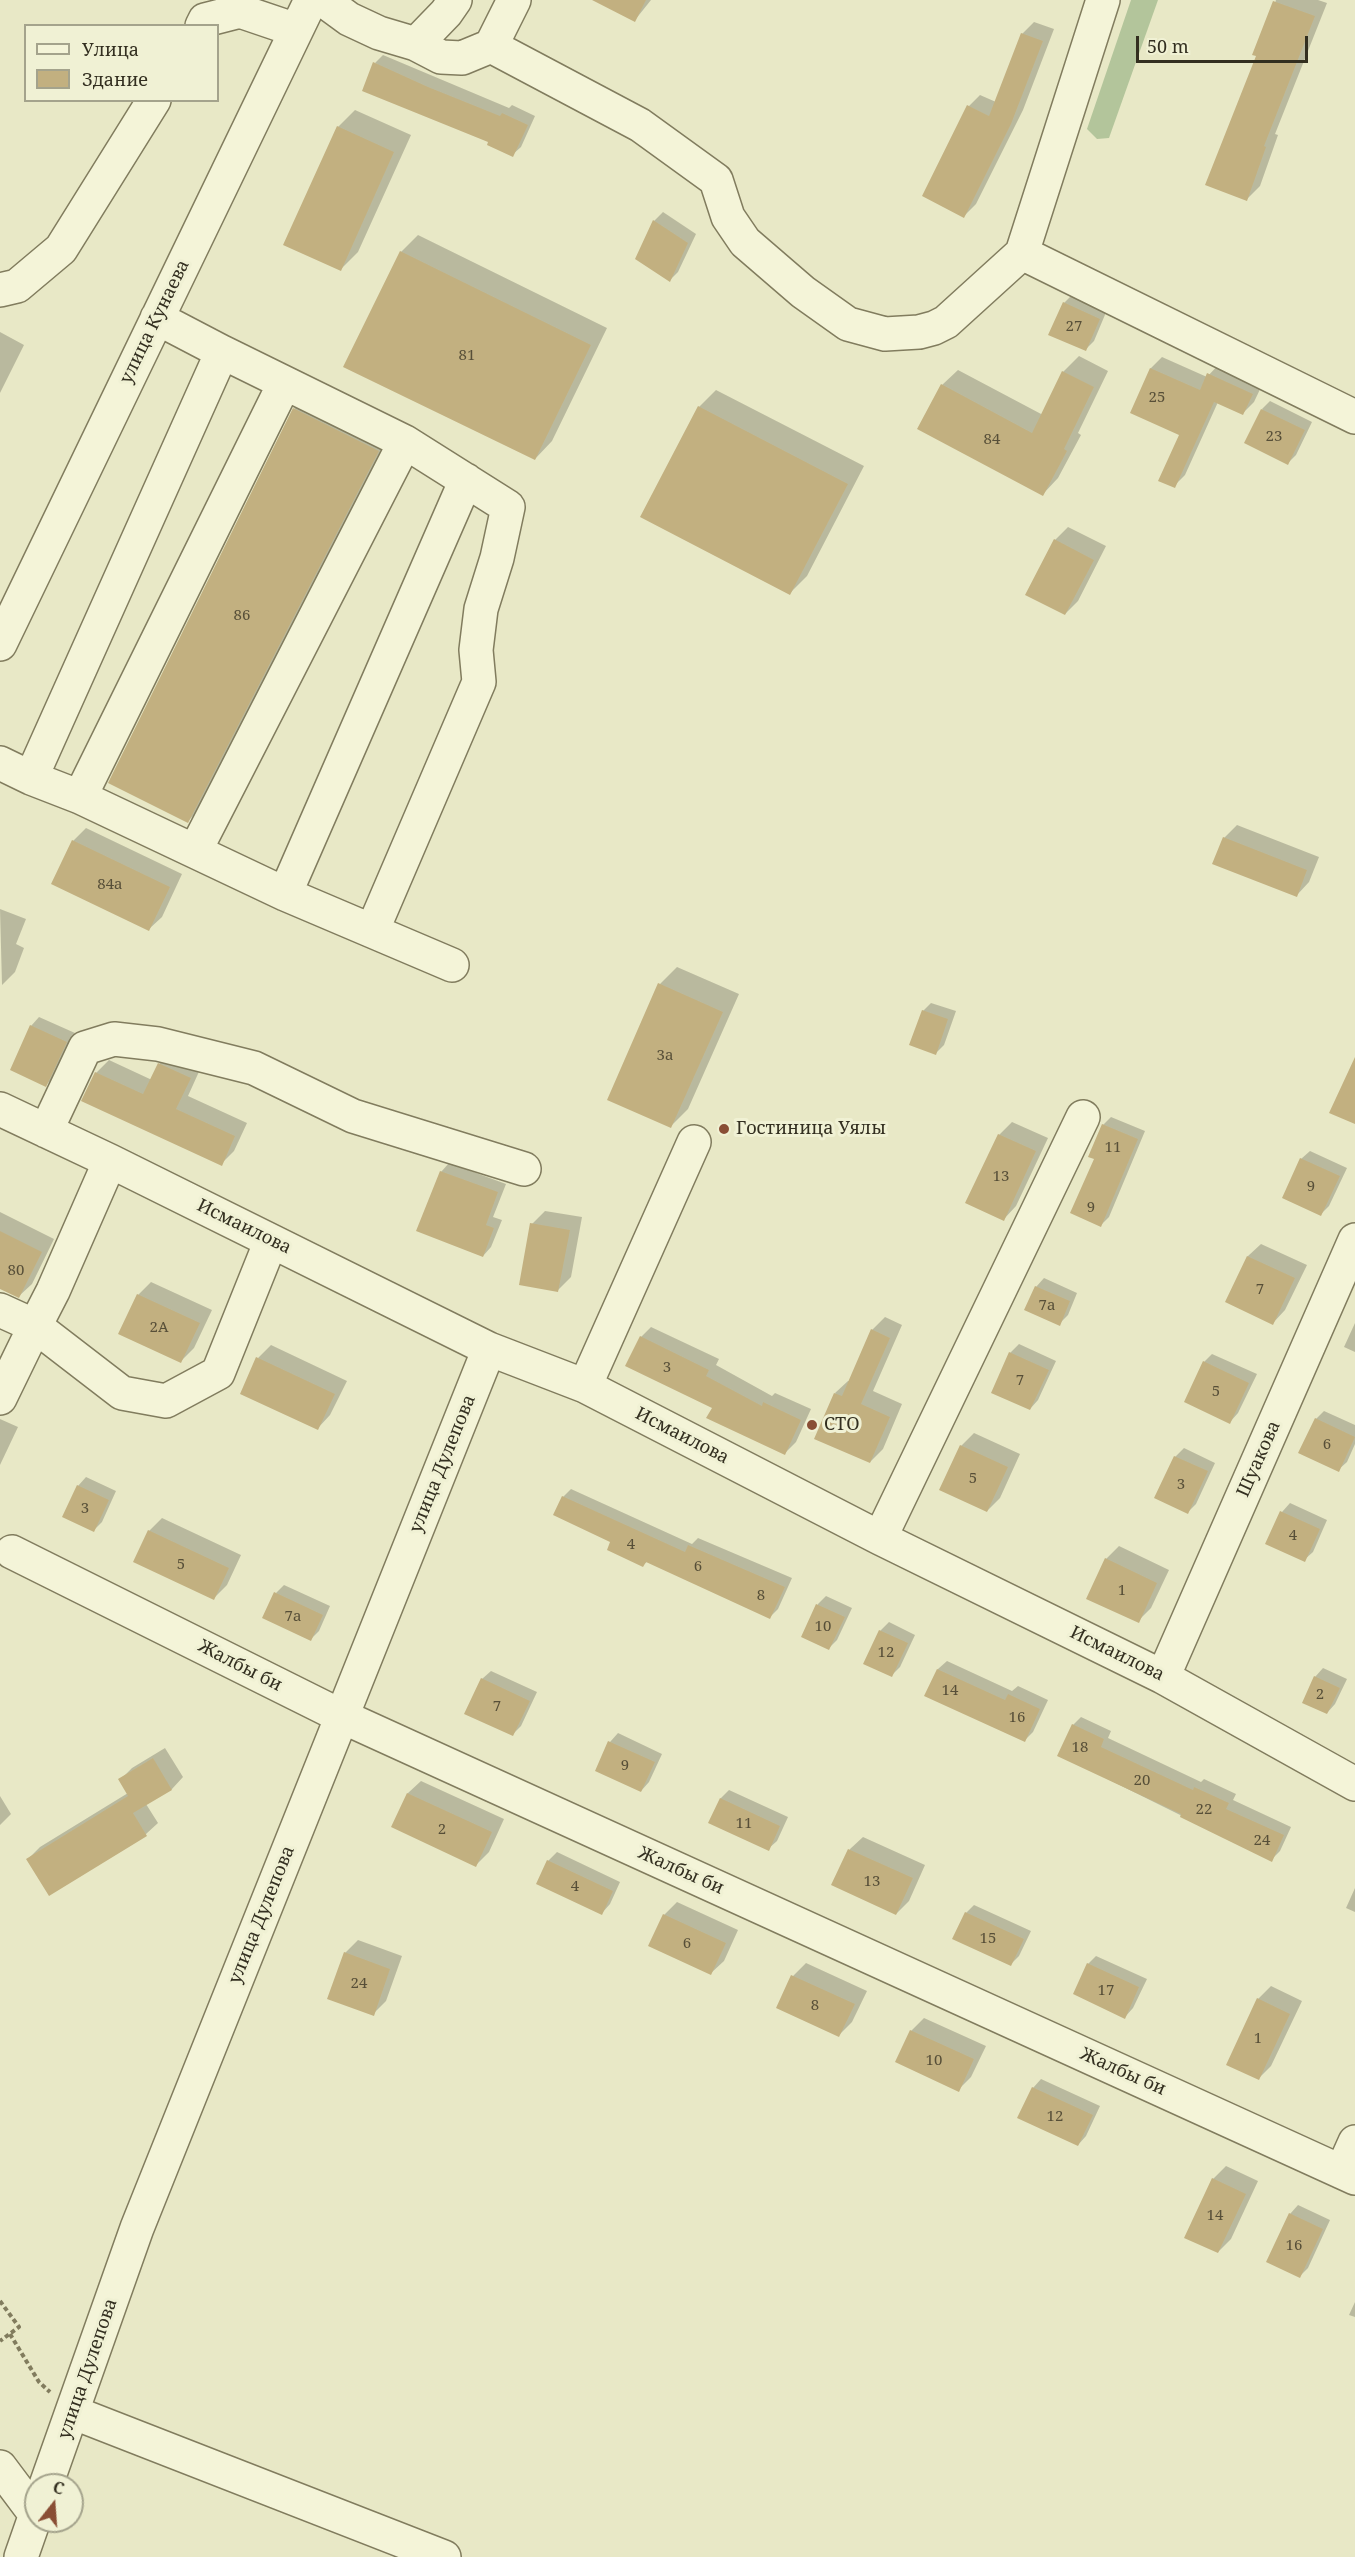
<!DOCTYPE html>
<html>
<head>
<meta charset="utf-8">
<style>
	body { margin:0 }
	#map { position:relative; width:1355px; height:2557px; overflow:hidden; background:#e8e8c6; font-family:"Noto Serif",serif }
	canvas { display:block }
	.legend { position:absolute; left:24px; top:24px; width:195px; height:78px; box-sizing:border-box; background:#f0f1d4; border:2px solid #a4a38c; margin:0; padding:8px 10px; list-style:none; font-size:18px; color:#332f20 }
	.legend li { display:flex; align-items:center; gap:12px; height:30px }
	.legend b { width:30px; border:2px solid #a4a38c }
	.north { position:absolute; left:24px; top:2473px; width:60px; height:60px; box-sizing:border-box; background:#f0f1d4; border:2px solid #a4a38c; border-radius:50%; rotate:17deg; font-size:16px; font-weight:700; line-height:24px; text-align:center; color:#332f20 }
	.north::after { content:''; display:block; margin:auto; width:21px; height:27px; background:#894e35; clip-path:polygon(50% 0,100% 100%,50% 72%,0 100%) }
	.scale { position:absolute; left:1136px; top:36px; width:172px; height:27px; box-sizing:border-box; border:3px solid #332f20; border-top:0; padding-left:8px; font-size:18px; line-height:21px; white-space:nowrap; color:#332f20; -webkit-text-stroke:4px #f0f1d4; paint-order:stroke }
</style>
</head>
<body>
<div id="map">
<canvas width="1355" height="2557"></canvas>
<ul class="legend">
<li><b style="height:8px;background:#f4f4d8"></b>Улица</li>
<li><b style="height:16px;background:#c2b080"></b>Здание</li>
</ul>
<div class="north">С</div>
<div class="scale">50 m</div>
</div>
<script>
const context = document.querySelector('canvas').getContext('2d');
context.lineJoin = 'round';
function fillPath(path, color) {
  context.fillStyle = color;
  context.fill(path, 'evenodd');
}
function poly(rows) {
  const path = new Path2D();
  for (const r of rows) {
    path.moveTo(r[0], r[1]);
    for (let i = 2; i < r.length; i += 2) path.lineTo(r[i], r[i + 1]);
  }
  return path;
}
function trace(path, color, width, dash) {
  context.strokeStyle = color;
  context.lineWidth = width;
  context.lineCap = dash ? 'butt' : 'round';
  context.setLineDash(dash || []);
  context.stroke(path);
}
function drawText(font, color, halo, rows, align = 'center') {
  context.font = font + ' "Noto Serif",serif';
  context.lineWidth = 6;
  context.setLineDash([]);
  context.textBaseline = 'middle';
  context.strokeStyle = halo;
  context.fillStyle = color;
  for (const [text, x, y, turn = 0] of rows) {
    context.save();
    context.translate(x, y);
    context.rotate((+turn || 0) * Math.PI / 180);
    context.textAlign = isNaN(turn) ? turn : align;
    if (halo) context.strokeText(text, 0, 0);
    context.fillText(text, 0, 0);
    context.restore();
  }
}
fillPath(poly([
	[1131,0,1158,0,1109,138,1097,139,1087,129]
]), '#b3c59b');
fillPath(poly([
	[596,0,651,0,635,20],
	[1276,0,1318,0,1327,3,1275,134,1278,135,1260,186,1247,199,1258,55],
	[1034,22,1054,29,1023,110,976,204,964,216,969,106,980,95,996,102,1022,34],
	[383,55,509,108,512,105,535,116,521,147,512,155,491,141,375,63],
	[355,110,411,135,358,252,341,269,338,127],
	[663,212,696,234,678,272,670,280,637,258,654,221],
	[418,235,607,328,552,441,535,459,401,252],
	[1072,295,1107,310,1094,341,1085,350,1064,303],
	[0,332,24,345,0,393],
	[1079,356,1108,371,1078,433,1081,435,1058,478,1043,494,942,385,958,370,1043,415,1063,372],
	[1162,357,1207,377,1220,363,1263,383,1254,402,1243,413,1218,402,1185,475,1174,486,1181,435,1132,412,1151,368],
	[716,390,864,466,807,576,790,593,699,407],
	[311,392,395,434,205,804,188,821,294,409],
	[1270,401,1312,422,1296,455,1288,463,1262,409],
	[1068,527,1106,546,1078,601,1065,614,1055,540],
	[1237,825,1319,857,1309,882,1297,895,1224,838],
	[86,828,182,874,162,917,149,929,73,841],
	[0,909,26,919,16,944,24,948,15,972,2,985],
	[677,967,739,994,688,1109,671,1126,660,984],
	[931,1003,956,1011,944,1045,936,1053,923,1011],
	[39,1017,75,1033,54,1077,46,1085,31,1026],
	[172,1051,202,1065,188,1096,247,1123,234,1151,221,1164,96,1073,109,1060,152,1080,159,1064],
	[1111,1117,1145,1131,1109,1217,1101,1225,1096,1158,1103,1125],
	[1012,1122,1048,1138,1016,1206,1004,1219,999,1135],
	[1310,1151,1347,1168,1329,1206,1321,1214,1301,1159],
	[449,1163,506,1184,493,1217,502,1220,491,1247,483,1256,441,1172],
	[545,1211,582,1217,571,1277,558,1290,532,1224],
	[0,1212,54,1239,32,1284,19,1296,0,1287],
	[1261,1244,1307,1265,1285,1310,1273,1323,1227,1302,1248,1256],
	[1044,1278,1077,1293,1068,1315,1059,1324,1036,1287],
	[151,1282,212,1310,194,1348,181,1361,138,1295],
	[885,1317,902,1325,873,1391,902,1404,883,1449,870,1462,835,1393,848,1381,850,1381,872,1330],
	[1355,1323,1355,1352,1344,1347],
	[651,1327,719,1359,716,1365,772,1396,775,1393,811,1409,796,1442,785,1453,714,1407,641,1337],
	[1019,1344,1056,1361,1038,1400,1030,1409,1010,1353],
	[271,1345,347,1381,330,1415,318,1428,258,1358],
	[1212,1354,1257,1374,1238,1413,1230,1422,1204,1362],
	[1324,1411,1355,1425,1355,1444,1347,1462,1338,1470,1316,1419],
	[0,1419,18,1427,0,1465],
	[974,1433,1020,1454,1000,1498,987,1511,961,1446],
	[1184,1448,1215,1463,1196,1504,1188,1512,1156,1497,1175,1457],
	[86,1477,116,1491,102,1522,94,1530,78,1486],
	[571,1489,692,1544,698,1538,792,1578,778,1609,770,1617,648,1561,643,1565,612,1542,563,1497],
	[1290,1503,1327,1520,1313,1552,1304,1560,1267,1543,1282,1512],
	[162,1518,241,1555,227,1585,214,1598,149,1531],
	[1119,1546,1169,1570,1151,1608,1138,1621,1106,1559],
	[284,1585,330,1606,319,1631,311,1639,276,1593],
	[826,1596,852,1608,837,1640,829,1648,803,1636,818,1604],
	[889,1622,915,1635,900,1667,892,1675,880,1631],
	[947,1661,1012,1691,1018,1686,1048,1700,1033,1732,1025,1740,926,1696,938,1669],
	[1323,1668,1347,1679,1335,1704,1327,1713,1315,1677],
	[491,1671,537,1692,521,1726,513,1734,482,1679],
	[1081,1717,1111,1731,1108,1738,1201,1782,1204,1779,1236,1794,1233,1800,1291,1827,1280,1851,1271,1860,1059,1755,1073,1725],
	[618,1733,662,1754,649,1782,641,1791,597,1770,610,1742],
	[165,1748,183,1777,172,1789,146,1804,158,1823,146,1834,50,1894,28,1859,40,1847,128,1793,120,1780,132,1768],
	[421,1781,504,1819,489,1852,476,1865,393,1826,408,1793],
	[729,1790,788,1817,777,1841,768,1849,710,1822,721,1798],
	[0,1796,11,1814,0,1825],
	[863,1837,925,1865,909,1901,896,1914,833,1885,850,1849],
	[557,1852,620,1882,610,1904,602,1913,548,1861],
	[1355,1888,1355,1912,1346,1908],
	[677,1902,738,1930,724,1961,711,1973,664,1915],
	[974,1905,1031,1931,1019,1956,1011,1964,966,1913],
	[358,1940,402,1956,386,2001,373,2014,345,1953],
	[1096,1956,1147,1979,1133,2008,1125,2017,1088,1964],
	[806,1963,867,1991,852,2022,839,2035,778,2007,793,1976],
	[1271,1986,1302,2001,1271,2066,1258,2079,1258,1999],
	[924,2018,986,2046,971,2077,958,2090,911,2031],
	[1041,2079,1100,2106,1086,2136,1078,2145,1033,2088],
	[1226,2166,1258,2181,1231,2239,1218,2252,1213,2179],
	[1298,2205,1330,2220,1308,2268,1300,2276,1290,2214],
	[1355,2302,1355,2317,1349,2315]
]), '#0003');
fillPath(poly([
	[592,0,646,0,635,22],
	[1273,1,1315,16,1264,146,1266,147,1247,201,1205,185,1256,56,1252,55],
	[1021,33,1043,41,1011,124,964,218,922,196,967,105,989,116],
	[373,62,428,87,500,116,502,113,528,125,513,157,487,145,488,142,362,91],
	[337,126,394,152,341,271,283,245],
	[653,220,688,243,670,282,635,259],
	[400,251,591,345,535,460,343,367],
	[1063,302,1100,319,1086,351,1048,335],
	[1150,368,1200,390,1207,373,1253,394,1243,415,1214,402,1175,488,1158,481,1179,435,1130,413],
	[1062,371,1094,387,1064,449,1067,451,1043,496,917,429,941,384,1032,433],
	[698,406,848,484,790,595,640,517],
	[293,408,379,451,188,823,108,783],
	[1261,409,1305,430,1288,465,1244,443],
	[1054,539,1094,560,1065,615,1025,595],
	[1223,837,1307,870,1297,897,1212,864],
	[72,840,170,887,149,931,51,884],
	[658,983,723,1012,671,1128,607,1100],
	[922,1010,948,1019,936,1055,909,1045],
	[30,1025,67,1042,46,1087,10,1070],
	[1355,1057,1355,1124,1329,1113],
	[158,1063,191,1078,176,1109,235,1136,222,1166,81,1101,95,1072,143,1094],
	[1102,1124,1138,1139,1101,1227,1070,1213,1094,1159,1088,1157],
	[998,1134,1036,1151,1004,1221,965,1203],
	[1300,1158,1340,1176,1321,1216,1282,1198],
	[440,1171,498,1192,486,1225,494,1228,483,1257,416,1231],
	[530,1223,570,1230,558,1292,519,1285],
	[0,1231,42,1252,19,1298,0,1289],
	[1247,1256,1295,1278,1273,1325,1225,1302],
	[1035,1286,1070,1301,1060,1326,1024,1310],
	[137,1294,200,1323,181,1363,118,1334],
	[871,1329,890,1338,861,1404,890,1417,870,1463,814,1439,834,1393,842,1396],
	[640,1336,709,1370,706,1376,762,1406,763,1402,801,1420,785,1455,706,1418,712,1408,625,1366],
	[1009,1352,1049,1370,1030,1410,991,1393],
	[256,1357,335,1394,318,1430,240,1394],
	[1203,1361,1249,1383,1230,1424,1184,1402],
	[1315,1418,1355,1437,1339,1472,1298,1453],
	[960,1445,1008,1467,987,1512,939,1490],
	[1174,1456,1208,1471,1188,1514,1154,1498],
	[77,1485,109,1500,94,1532,62,1517],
	[562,1496,685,1552,688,1545,785,1587,770,1619,646,1562,643,1567,607,1550,610,1542,553,1515],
	[1280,1511,1320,1529,1305,1562,1265,1544],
	[148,1530,229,1568,214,1600,133,1562],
	[1105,1558,1157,1583,1139,1623,1086,1599],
	[274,1592,323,1615,311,1641,262,1618],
	[816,1604,845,1617,829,1650,801,1637],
	[879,1630,908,1643,892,1677,863,1664],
	[937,1669,1005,1700,1008,1694,1040,1709,1025,1742,924,1696],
	[1314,1676,1340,1688,1327,1714,1302,1703],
	[481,1678,530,1701,513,1736,464,1714],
	[1072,1724,1104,1739,1101,1747,1193,1790,1194,1787,1229,1803,1226,1809,1284,1835,1272,1862,1180,1817,1181,1814,1057,1756],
	[608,1741,655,1762,641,1792,595,1771],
	[153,1758,172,1790,133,1813,147,1836,49,1896,26,1859,128,1796,118,1779],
	[407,1793,492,1832,476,1867,391,1827],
	[720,1798,780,1826,769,1851,708,1823],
	[848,1849,913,1878,896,1915,831,1885],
	[547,1860,613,1891,602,1915,536,1884],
	[965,1912,1024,1939,1011,1966,952,1939],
	[663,1914,726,1943,711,1975,648,1946],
	[344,1952,390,1969,374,2016,327,1999],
	[1087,1963,1139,1987,1125,2019,1073,1994],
	[791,1975,855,2004,839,2037,776,2008],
	[1257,1998,1290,2014,1259,2080,1226,2065],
	[910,2030,974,2059,959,2092,895,2062],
	[1032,2087,1093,2115,1078,2146,1017,2118],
	[1212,2178,1246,2194,1218,2253,1184,2238],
	[1289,2213,1323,2229,1300,2278,1266,2262]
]), '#c2b080');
const minor = poly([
	[323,0,349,19,379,33,416,44,441,57,462,58,491,46,640,125,716,180,728,217,745,242,803,292,848,324,885,334,919,332,934,328,946,322,1022,253,1103,0],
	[202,26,205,20,240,11,296,30],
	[416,44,446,13,455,0],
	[491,46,514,0],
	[1022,253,1355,417],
	[0,290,17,286,61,249,154,100],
	[157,318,222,352,31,778,80,797,285,894,452,965],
	[222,352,405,442,508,507,497,558,481,609,476,650,479,682,373,929],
	[0,644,311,0],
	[0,763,31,778],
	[80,797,284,384],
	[195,851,405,442],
	[285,894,466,480],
	[0,1109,110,1161,489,1349,585,1386,880,1538,1163,1677,1355,1784],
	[46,1131,85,1048,114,1039,158,1044,254,1068,353,1116,524,1169],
	[0,1310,35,1326,53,1291,110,1161],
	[585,1386,694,1142],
	[0,1398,35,1326,122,1393,166,1401,218,1373,271,1241],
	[880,1538,1083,1117],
	[12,1552,341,1716,1355,2178],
	[1163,1677,1355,1240],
	[1342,2171,1355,2142],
	[72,2412,444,2557],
	[0,2467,36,2515],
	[46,2485,137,2228,489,1349],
	[21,2557,36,2514]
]);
trace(minor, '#817c5e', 36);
trace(poly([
	[0,2301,19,2327,0,2341],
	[10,2334,39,2382,50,2392]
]), '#817c5e', 4, [4.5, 3]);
trace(minor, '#f4f4d8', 33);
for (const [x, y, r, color] of [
	[724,1129,6,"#894e35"],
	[812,1425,6,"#894e35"]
]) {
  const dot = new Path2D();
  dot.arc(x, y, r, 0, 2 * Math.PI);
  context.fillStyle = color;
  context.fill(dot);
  trace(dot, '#f0f1d4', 2);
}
drawText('15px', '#574f38', null, [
	["27",1074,327],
	["81",467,356],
	["25",1157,398],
	["23",1274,437],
	["84",992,440],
	["86",242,616],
	["84а",110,885],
	["3а",665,1056],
	["11",1113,1148],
	["13",1001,1177],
	["9",1311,1187],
	["9",1091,1208],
	["80",16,1271],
	["7",1260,1290],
	["7а",1047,1306],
	["2А",159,1328],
	["3",667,1368],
	["7",1020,1381],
	["5",1216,1392],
	["6",1327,1445],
	["5",973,1479],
	["3",1181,1485],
	["3",85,1509],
	["4",1293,1536],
	["4",631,1545],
	["5",181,1565],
	["6",698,1567],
	["1",1122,1591],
	["8",761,1596],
	["7а",293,1617],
	["10",823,1627],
	["12",886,1653],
	["14",950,1691],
	["2",1320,1695],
	["7",497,1707],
	["16",1017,1718],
	["18",1080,1748],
	["9",625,1766],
	["20",1142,1781],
	["22",1204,1810],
	["11",744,1824],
	["2",442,1830],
	["24",1262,1841],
	["13",872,1882],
	["4",575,1887],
	["15",988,1939],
	["6",687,1944],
	["24",359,1984],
	["17",1106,1991],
	["8",815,2006],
	["1",1258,2039],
	["10",934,2061],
	["12",1055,2117],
	["14",1215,2216],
	["16",1294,2246]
]);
drawText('18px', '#332f20', '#f0f1d4', [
	["улица Кунаева",155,322,-64],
	["Исмаилова",244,1227,26],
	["Исмаилова",682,1436,27],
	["Шуакова",1259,1459,-66],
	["улица Дулепова",443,1464,-68],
	["Исмаилова",1117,1654,26],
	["Жалбы би",240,1666,27],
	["Жалбы би",681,1871,24],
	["улица Дулепова",262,1915,-68],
	["Жалбы би",1123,2072,24],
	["улица Дулепова",88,2369,-71]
]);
drawText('18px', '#332f20', '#f0f1d4', [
	["Гостиница Уялы",736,1129],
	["СТО",824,1425]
], 'left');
</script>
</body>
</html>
